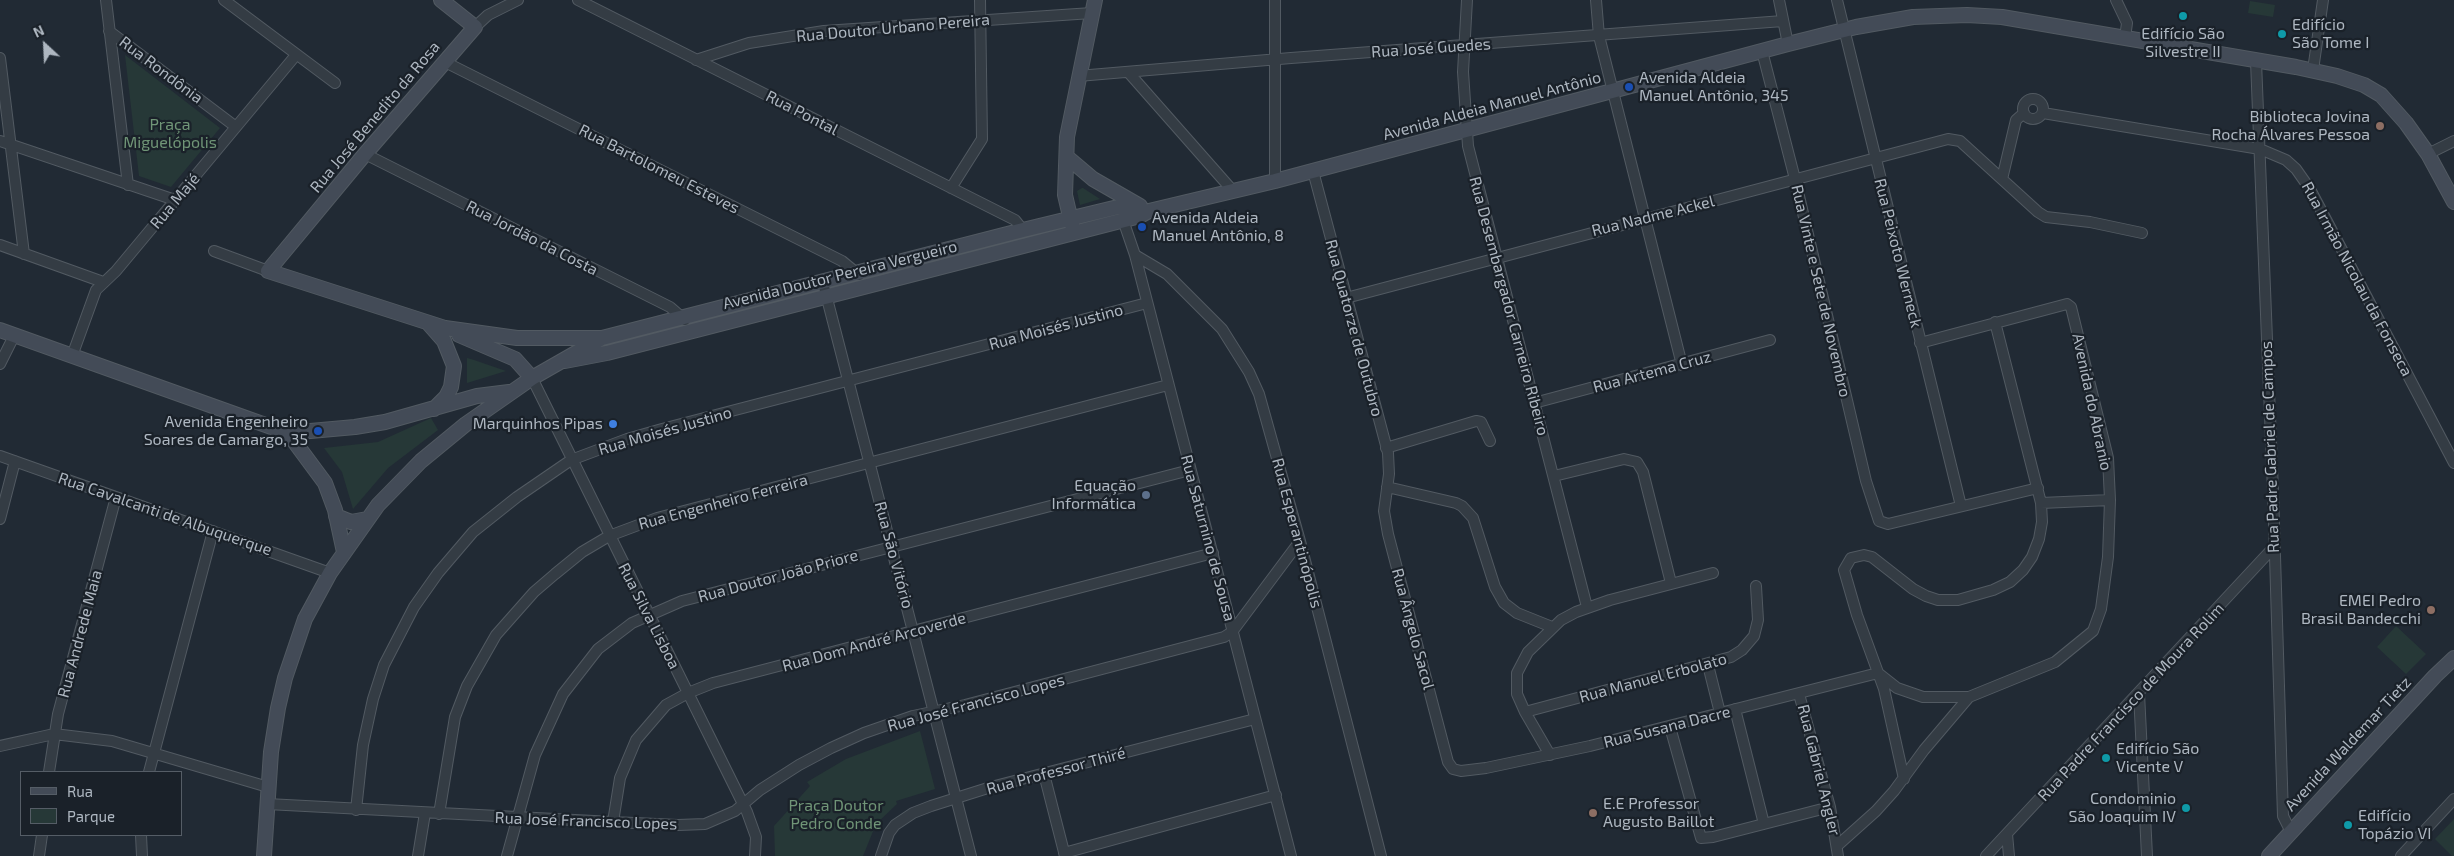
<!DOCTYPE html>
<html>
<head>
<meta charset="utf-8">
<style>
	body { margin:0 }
	#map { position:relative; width:2454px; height:856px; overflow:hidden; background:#212a34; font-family:"Exo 2",sans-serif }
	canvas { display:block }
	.legend { position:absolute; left:20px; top:771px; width:162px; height:65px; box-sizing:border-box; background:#1a2129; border:1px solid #555d66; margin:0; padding:6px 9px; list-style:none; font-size:15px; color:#aeb7c1 }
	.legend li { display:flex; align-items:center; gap:10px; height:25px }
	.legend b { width:25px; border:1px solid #555d66 }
	.north { position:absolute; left:20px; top:20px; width:50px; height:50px; -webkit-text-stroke:4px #1a2129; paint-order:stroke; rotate:335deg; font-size:14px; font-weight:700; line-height:20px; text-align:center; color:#aeb7c1 }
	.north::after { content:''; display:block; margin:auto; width:18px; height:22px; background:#aeb7c1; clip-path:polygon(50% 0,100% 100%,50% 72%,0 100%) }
</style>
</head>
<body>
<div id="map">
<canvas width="2454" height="856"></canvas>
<ul class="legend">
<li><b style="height:6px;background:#434b57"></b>Rua</li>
<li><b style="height:14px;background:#263837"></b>Parque</li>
</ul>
<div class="north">N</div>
</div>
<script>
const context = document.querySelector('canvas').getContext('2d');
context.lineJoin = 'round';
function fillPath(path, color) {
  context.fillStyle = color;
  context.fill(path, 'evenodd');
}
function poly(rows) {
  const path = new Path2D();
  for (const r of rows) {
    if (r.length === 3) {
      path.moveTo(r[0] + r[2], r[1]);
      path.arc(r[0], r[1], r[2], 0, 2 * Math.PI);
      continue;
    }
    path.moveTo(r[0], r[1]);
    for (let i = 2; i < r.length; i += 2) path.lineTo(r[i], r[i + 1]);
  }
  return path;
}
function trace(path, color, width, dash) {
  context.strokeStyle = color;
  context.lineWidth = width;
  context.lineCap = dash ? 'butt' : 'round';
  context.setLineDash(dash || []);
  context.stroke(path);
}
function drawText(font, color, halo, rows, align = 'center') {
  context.font = font + ' "Exo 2",sans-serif';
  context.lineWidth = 4.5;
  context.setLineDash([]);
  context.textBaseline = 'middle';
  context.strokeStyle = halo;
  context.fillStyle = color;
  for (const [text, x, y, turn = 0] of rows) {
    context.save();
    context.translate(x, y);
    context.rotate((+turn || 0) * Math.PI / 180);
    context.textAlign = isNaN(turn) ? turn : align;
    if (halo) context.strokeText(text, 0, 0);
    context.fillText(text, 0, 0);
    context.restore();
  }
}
fillPath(poly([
	[2250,1,2275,5,2273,17,2248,13],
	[125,55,220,128,171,187,139,176],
	[1082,188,1083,188,1100,199,1080,205,1077,191],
	[467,358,474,360,506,371,467,383],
	[431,418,438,430,388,468,353,509,342,472,324,448,378,442],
	[2396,626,2426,654,2406,674,2377,647],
	[920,731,935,789,896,801,897,804,876,824,863,856,775,856,774,826,810,786,807,782,846,759],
	[2454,819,2454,856,2452,856,2435,839]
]), '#263837');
const street = poly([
	[106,0,128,185],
	[224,0,335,83],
	[578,0,1015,220,1023,230],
	[1275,0,1275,181],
	[1467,0,1463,72,1468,146,1587,607],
	[1596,0,1599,36,1682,365],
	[1779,0,1788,44],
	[1837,0,1961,506],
	[2116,0,2127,23,2125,38],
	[475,27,488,15,518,0],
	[109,31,236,127],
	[1762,51,1795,179,1866,481,1879,521,1888,524,2038,488],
	[0,58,24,254],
	[696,60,749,43,824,31,1092,13],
	[2256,61,2273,491,2283,816,2291,832],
	[445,62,842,261,859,275],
	[2313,70,2323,0],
	[1129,73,1233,191],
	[1078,76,1291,58,1783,21],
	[2033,109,10],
	[2043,113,2260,149,2286,160,2296,169,2310,189,2454,463],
	[0,141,175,200],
	[365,154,670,307,685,320],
	[2428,154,2454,141],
	[1313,171,1388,453,1389,474,1384,511,1388,534,1448,762,1453,769,1461,771,1486,768,1590,746,1878,673,1897,688,1923,697,1969,697],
	[2002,179,2016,120,2024,113],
	[951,188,982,139,980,0],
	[1123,220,1135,255,1291,856],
	[0,245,103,282],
	[214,251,268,271],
	[1135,255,1167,274,1222,329,1249,372,1259,394,1300,541,1381,856],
	[823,283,971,856],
	[1346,298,1948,139,1960,141,2038,212,2046,217,2090,222,2142,233],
	[72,356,96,290,116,271,296,55],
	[0,364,14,336],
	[532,378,747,812,756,837,755,856],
	[1534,403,1770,340],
	[1386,448,1476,421,1481,422,1490,441],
	[0,456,330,573],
	[1554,476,1624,459,1637,462,1643,472,1671,583],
	[1387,487,1456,503,1462,506,1473,518,1495,587,1504,603,1517,613,1552,627],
	[2041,503,2110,500],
	[0,519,15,461],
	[1708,665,1720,713],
	[2139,693,2147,856],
	[1799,694,1830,807,1838,856],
	[1735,709,1764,824],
	[1525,712,1731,657,1742,650,1754,636,1758,620,1756,586],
	[1670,727,1701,838,1713,837,1830,807],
	[0,746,54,734,112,741,268,787],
	[1550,755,1525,712,1517,694,1517,673,1528,652,1561,620,1576,612,1610,600,1713,573],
	[49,772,58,714,116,497],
	[149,772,213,531],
	[1044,774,1065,856],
	[1904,779,1884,689,1857,615,1844,570,1851,558,1864,555,1872,557,1913,589,1926,596,1938,600,1958,600,1993,590,2010,582,2023,570,2032,557,2039,539,2042,522,2041,503,1995,322],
	[267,804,613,822,678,825,705,824,735,811,760,790,799,765,831,748,864,733,913,716,965,705,1224,637,1232,632,1300,541],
	[356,810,363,745,373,699,384,665,414,607,438,573,473,532,517,497,571,460,627,439,662,429,1147,303],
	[439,814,455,717,467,686,496,635,534,592,555,574,582,552,609,536,657,518,1168,385],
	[613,822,620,778,636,740,666,705,688,693,713,683,1213,553],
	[2007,834,2009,856],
	[141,835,142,856],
	[1838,845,1876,811,1894,791,1924,750,1969,697,2055,662,2093,631,2101,609,2108,557,2110,500,2108,458,2071,307,2067,304,1920,343],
	[1064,853,1276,795],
	[39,856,42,835],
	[418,856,425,813],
	[507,856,535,755,563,694,598,649,632,623,682,601,1190,470],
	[881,856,889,833,895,825,913,813,931,806,991,787,1255,719],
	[1986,856,2273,548],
	[2401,856,2454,799]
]);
const secondary = poly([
	[441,0,475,27,365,154,268,271,445,328,517,338,602,338],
	[1067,157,1093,179,1140,206],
	[1072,225,1065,195,1067,137,1095,0],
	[429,324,444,341,454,366,451,387,446,397,434,409],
	[0,330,288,433,355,427,385,422,477,396,509,392],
	[459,335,515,359,532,378],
	[565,361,607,353,1140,216,1149,211,1275,181,1788,44,1856,27,1913,17,1967,15,2002,17,2296,67,2337,76,2364,85,2381,95,2406,123,2428,154,2454,202],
	[288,433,325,483,335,510,344,552],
	[336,516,351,522,367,519],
	[264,856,271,752,278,708,285,678,305,619,330,573,378,505,421,461,466,424,532,378,602,338,1023,230,1118,207,1140,206],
	[2269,856,2435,676,2454,658]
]);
trace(street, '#525a62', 12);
trace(secondary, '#525a62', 16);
trace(street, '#343c44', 10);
trace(secondary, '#434b57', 14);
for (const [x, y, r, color] of [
	[2183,16,5,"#0f9aa8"],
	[2282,34,5,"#0f9aa8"],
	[1629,87,5,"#1a4fb4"],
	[2380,126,5,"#8d6e63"],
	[1142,227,5,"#1a4fb4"],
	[613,424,5,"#3f7fe0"],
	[318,431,5,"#1a4fb4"],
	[1146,495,5,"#5c6f8a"],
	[2431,610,5,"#8d6e63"],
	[2106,758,5,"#0f9aa8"],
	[2186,808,5,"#0f9aa8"],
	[1593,813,5,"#8d6e63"],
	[2348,825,5,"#0f9aa8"]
]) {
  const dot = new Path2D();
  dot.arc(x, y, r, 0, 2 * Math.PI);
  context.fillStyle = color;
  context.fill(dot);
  trace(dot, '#1a2129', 2);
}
drawText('16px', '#aeb7c1', '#1a2129', [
	["Edifício",2292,25],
	["São Tome I",2292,43],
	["Edifício São",2183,34,"center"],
	["Silvestre II",2183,52,"center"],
	["Avenida Aldeia",1639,78],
	["Manuel Antônio, 345",1639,96],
	["Biblioteca Jovina",2370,117,"right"],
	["Rocha Álvares Pessoa",2370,135,"right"],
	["Avenida Aldeia",1152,218],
	["Manuel Antônio, 8",1152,236],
	["Avenida Engenheiro",308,422,"right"],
	["Soares de Camargo, 35",308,440,"right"],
	["Marquinhos Pipas",603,424,"right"],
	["Equação",1136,486,"right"],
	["Informática",1136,504,"right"],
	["EMEI Pedro",2421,601,"right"],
	["Brasil Bandecchi",2421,619,"right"],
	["Edifício São",2116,749],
	["Vicente V",2116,767],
	["Condominio",2176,799,"right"],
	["São Joaquim IV",2176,817,"right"],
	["E.E Professor",1603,804],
	["Augusto Baillot",1603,822],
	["Edifício",2358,816],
	["Topázio VI",2358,834]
], 'left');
drawText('16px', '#aeb7c1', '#1a2129', [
	["Rua Doutor Urbano Pereira",893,28,-5],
	["Rua José Guedes",1431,48,-4],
	["Rua Rondônia",161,70,37],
	["Avenida Aldeia Manuel Antônio",1492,106,-15],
	["Rua Pontal",802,113,27],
	["Rua José Benedito da Rosa",375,117,-50],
	["Rua Bartolomeu Esteves",659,169,27],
	["Rua Majé",175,201,-50],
	["Rua Nadme Ackel",1653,216,-14],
	["Rua Jordão da Costa",532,238,27],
	["Rua Peixoto Werneck",1898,253,76],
	["Avenida Doutor Pereira Vergueiro",840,275,-14],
	["Rua Irmão Nicolau da Fonseca",2357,279,62],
	["Rua Vinte e Sete de Novembro",1821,291,77],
	["Rua Desembargador Carneiro Ribeiro",1509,306,75],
	["Rua Moisés Justino",1056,327,-15],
	["Rua Quatorze de Outubro",1354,328,75],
	["Rua Artema Cruz",1652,372,-15],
	["Avenida do Abranio",2092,402,78],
	["Rua Moisés Justino",665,431,-16],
	["Rua Padre Gabriel de Campos",2270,447,-92],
	["Rua Engenheiro Ferreira",723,502,-15],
	["Rua Cavalcanti de Albuquerque",165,514,19],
	["Rua Esperantinópolis",1297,533,75],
	["Rua Saturnino de Sousa",1208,538,75],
	["Rua São Vitório",894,555,75],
	["Rua Doutor João Priore",778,576,-15],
	["Rua Silva Lisboa",649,616,63],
	["Rua Ângelo Sacol",1413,629,75],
	["Rua Andrede Maia",80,634,-75],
	["Rua Dom André Arcoverde",874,642,-15],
	["Rua Manuel Erbolato",1653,678,-15],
	["Rua Padre Francisco de Moura Rolim",2131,702,-47],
	["Rua José Francisco Lopes",976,703,-15],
	["Rua Susana Dacre",1667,727,-14],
	["Avenida Waldemar Tietz",2348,744,-47],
	["Rua Gabriel Angler",1819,770,76],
	["Rua Professor Thiré",1056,771,-15],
	["Rua José Francisco Lopes",586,821,2]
]);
drawText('16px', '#709577', '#1a2129', [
	["Praça",170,125],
	["Miguelópolis",170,143],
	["Praça Doutor",836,806],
	["Pedro Conde",836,824]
]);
</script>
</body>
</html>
